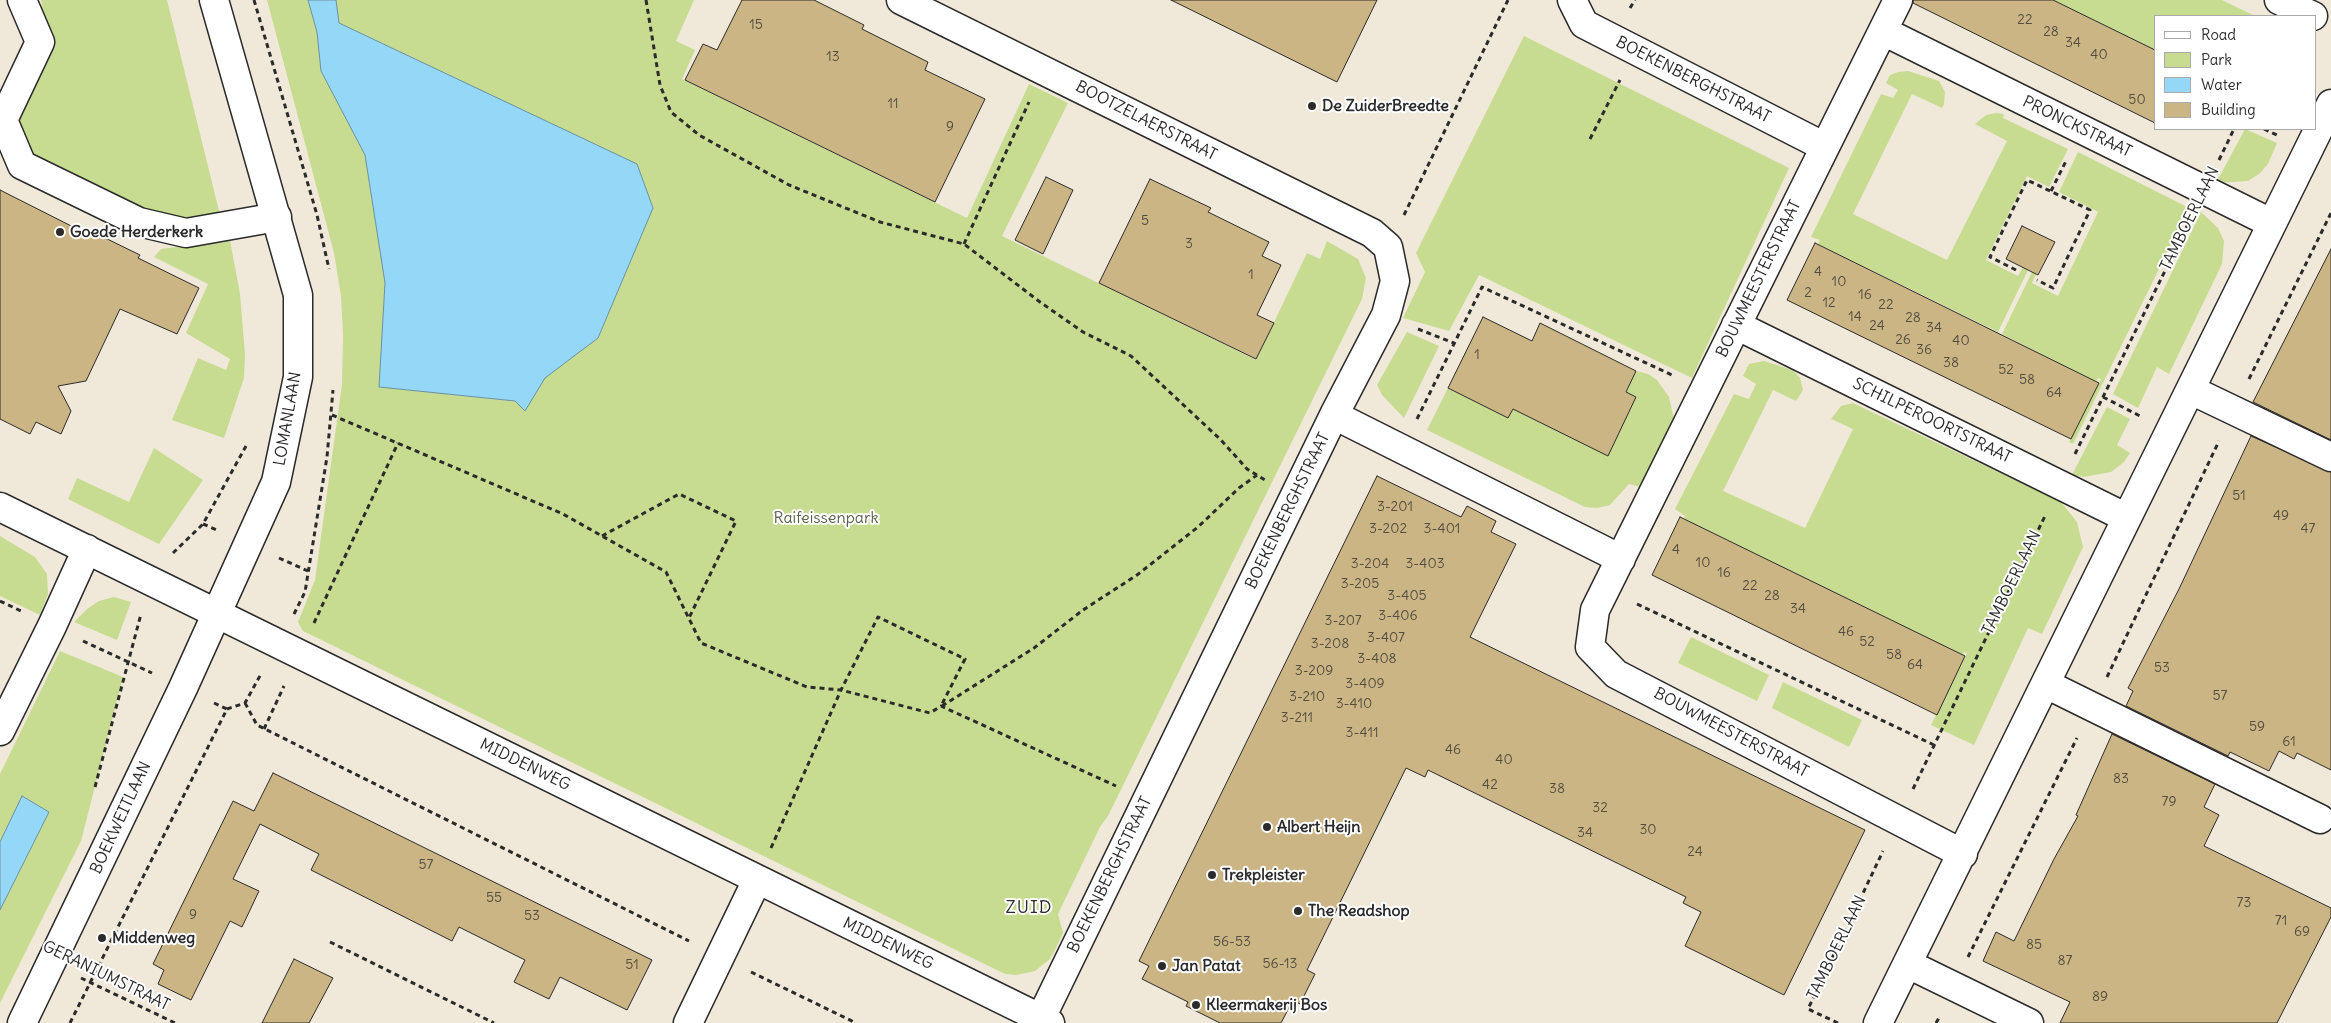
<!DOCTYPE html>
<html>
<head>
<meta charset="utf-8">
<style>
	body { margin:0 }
	#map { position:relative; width:2331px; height:1023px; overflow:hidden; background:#f0e9da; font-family:Delius,sans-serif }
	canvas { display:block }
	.legend { position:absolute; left:2154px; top:15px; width:162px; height:115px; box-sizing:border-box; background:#fff; border:1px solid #aaa; margin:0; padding:6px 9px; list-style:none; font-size:15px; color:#2b2b2b }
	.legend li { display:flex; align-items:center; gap:10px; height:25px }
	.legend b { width:25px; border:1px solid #aaa }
</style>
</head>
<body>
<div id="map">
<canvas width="2331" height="1023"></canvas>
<ul class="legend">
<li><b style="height:6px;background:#fff"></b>Road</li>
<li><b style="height:14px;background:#c7dc91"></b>Park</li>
<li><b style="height:14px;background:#94d7f6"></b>Water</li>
<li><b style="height:14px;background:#ccb584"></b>Building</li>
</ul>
</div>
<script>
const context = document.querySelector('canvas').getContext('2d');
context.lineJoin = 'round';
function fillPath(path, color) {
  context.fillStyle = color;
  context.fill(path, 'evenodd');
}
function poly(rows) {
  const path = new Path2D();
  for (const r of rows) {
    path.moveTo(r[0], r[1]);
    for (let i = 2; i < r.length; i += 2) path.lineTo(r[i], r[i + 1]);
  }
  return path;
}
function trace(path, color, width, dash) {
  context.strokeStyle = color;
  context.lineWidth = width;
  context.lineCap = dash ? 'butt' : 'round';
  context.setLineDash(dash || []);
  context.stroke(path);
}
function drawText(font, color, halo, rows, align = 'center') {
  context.font = font + ' Delius,sans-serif';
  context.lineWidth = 4;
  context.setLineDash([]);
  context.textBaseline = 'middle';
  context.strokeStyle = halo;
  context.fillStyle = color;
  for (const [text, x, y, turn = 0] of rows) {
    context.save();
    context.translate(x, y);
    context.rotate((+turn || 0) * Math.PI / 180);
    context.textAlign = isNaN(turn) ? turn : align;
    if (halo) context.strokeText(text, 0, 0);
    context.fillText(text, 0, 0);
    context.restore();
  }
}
fillPath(poly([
	[41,0,167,0,221,219,180,225,42,165,27,145,17,122,44,24],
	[267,0,694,0,676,41,695,50,682,79,967,218,1029,84,1068,103,1002,236,1256,360,1307,253,1320,259,1327,241,1358,259,1366,278,1362,299,1108,816,1100,827,1058,914,1063,933,1054,952,1050,959,1035,971,1016,975,1005,974,303,631,298,622,315,580,342,384,343,335,341,296,334,253],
	[2053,0,2222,0,2255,16,2155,16,2155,50],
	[1524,36,1789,168,1692,378,1479,275,1449,331,1403,318,1425,272,1416,253],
	[1908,71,1939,81,1945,92,1944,104,1942,108,1912,94,1853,214,1947,260,2007,141,1975,124,1986,115,1996,113,2004,114,2003,118,2068,149,2049,187,2027,176,1986,260,2018,276,2023,267,2028,270,1998,332,1818,244,1820,240,1811,237,1881,94,1893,98,1898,90,1886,83,1890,75,1898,72],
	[2245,129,2277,143,2268,164,2259,174,2248,181,2216,183],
	[2078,152,2189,208,2073,444,2069,442,2101,379,2098,378,2096,382,2002,334,2032,272,2036,274,2032,283,2058,296,2098,212,2059,192],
	[2201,212,2218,228,2224,241,2222,264,2169,374,2157,367,2138,408,2113,394],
	[230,240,240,294,245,354,244,378,224,438,172,420,198,358,226,370,230,359,186,333,208,284,154,257,161,249],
	[1407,332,1439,346,1404,418,1382,395,1377,385],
	[1764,361,1793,370,1800,378,1803,390,1796,401,1773,390,1723,491,1805,528,1853,429,1831,419,1841,406,1853,403,2061,502,2077,522,2083,547,2042,634,2028,628,1974,745,1931,725,1967,653,1964,652,1963,655,1684,519,1685,516,1675,509,1734,394,1749,399,1756,384,1743,376,1749,364],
	[1636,371,1648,374,1657,380,1669,397,1674,419,1640,487,1629,484,1610,505,1597,508,1585,507,1427,430,1448,388,1508,418,1513,409,1608,456,1636,397,1626,392],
	[2107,407,2130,419,2117,445,2130,453,2124,462,2111,472,2084,477,2072,475],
	[154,448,203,480,159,544,68,499,77,478,129,502],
	[0,536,35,557,47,574,48,594,40,615,0,596],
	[114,597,131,602,117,640,74,622,87,609,99,601],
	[1691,637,1769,675,1757,701,1678,663],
	[60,651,123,677,81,841,0,1003,0,910,49,812,22,797,0,842,0,774],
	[1783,682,1862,720,1849,747,1772,708]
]), '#c7dc91');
const water = poly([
	[308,0,336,0,339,23,637,164,653,208,598,338,545,378,525,411,515,401,379,387,385,283,365,155,321,71,317,32,308,0],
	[22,796,49,812,0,910,0,842,22,796]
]);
fillPath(water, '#94d7f6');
trace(water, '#6a92a5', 1);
const building = poly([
	[742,0,814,0,864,25,862,29,928,62,925,70,985,99,935,202,685,80,703,44,717,50,742,0],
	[1171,0,1377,0,1337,82,1171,0],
	[1913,0,2053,0,2155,50,2155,123,1913,3,1913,0],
	[1046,177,1073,190,1043,254,1015,240,1046,177],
	[1150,179,1211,208,1208,212,1269,242,1262,256,1281,265,1257,315,1274,323,1256,359,1099,283,1150,179],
	[0,190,93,237,95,233,140,255,138,258,199,288,177,334,120,309,86,381,58,386,71,411,61,434,36,422,30,434,0,419,0,190],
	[2022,226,2055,242,2038,275,2006,259,2022,226],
	[1815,243,2099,383,2071,439,1787,300,1815,243],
	[2331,249,2331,440,2253,402,2331,249],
	[1483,317,1532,341,1540,323,1636,371,1626,392,1636,397,1608,456,1513,409,1508,418,1448,388,1483,317],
	[2251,436,2331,472,2331,770,2297,753,2294,759,2279,751,2269,771,2230,752,2228,756,2126,706,2133,691,2128,688,2179,589,2251,436],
	[1377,476,1461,517,1467,506,1496,521,1491,532,1516,544,1470,637,1865,830,1784,995,1685,946,1701,912,1683,903,1686,897,1428,770,1425,777,1406,768,1307,970,1315,974,1300,1004,1293,1000,1281,1023,1220,1023,1186,1006,1188,1002,1142,979,1149,966,1139,961,1377,476],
	[1680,517,1965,656,1937,715,1652,575,1680,517],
	[2112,734,2215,784,2204,807,2219,815,2204,846,2331,908,2331,917,2277,1023,2060,1023,2070,1002,1983,961,1996,932,2014,941,2054,859,2078,816,2076,815,2112,734],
	[273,773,652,960,627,1010,560,977,549,999,514,982,525,960,459,927,452,941,311,870,319,854,260,824,233,879,259,891,242,927,230,921,191,1000,158,984,164,970,153,964,233,801,254,811,273,773],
	[294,959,333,978,309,1023,262,1023,294,959]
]);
fillPath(building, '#ccb584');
trace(building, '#2b2b2b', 1);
const street = poly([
	[22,0,40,42,3,120,22,165,139,222,186,233,277,217],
	[901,0,1372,233,1388,247,1395,281,1386,315,1334,415,1041,1018],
	[1572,0,1584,24,1825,147],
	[1898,0,1595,610,1590,647,1616,674,1963,854],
	[2279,0,2313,16],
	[1883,31,2271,223],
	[1736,325,2127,518],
	[2191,390,2331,457],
	[1334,415,1621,559],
	[0,507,1050,1023],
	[2046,684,2320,819],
	[0,731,52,626,87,549],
	[1908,964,2029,1023],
	[688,1023,757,880],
	[1878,1023,2331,104]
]);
const secondary = poly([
	[22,1023,183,688,276,482,298,377,298,295,214,0]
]);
trace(street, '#2b2b2b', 31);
trace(secondary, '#2b2b2b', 31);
trace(poly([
	[254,0,317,215,329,269],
	[646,0,660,85,671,112,699,135,789,185,880,222,964,244,1040,302,1083,332,1131,356,1221,440,1247,469,1265,480],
	[1630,8,1635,0],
	[2264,129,2277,135],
	[1590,139,1620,80],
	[2219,160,2234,129],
	[2051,191,2067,159],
	[1404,215,1508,0],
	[964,244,1029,102],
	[2016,270,1990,257,2027,180,2090,210,2053,288,2037,280],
	[1418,329,1454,343],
	[2249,379,2331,213],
	[2103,397,2140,416],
	[332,415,563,514,666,572,701,643,807,687,841,690,930,713,941,706,1116,786],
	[1417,419,1482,287,1672,375],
	[2075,454,2189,222],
	[203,524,217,530],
	[602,536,679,494,736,521,689,618],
	[173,553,203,524,246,446],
	[279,558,308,571],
	[0,601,21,611],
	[1637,604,1934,745],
	[294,614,305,592,327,457,333,390],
	[314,623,398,443],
	[83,641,152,673],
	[2107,677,2219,441],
	[214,703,227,709],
	[245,703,257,725,689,941],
	[942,706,1034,648,1083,610,1137,575,1198,527,1239,488,1257,475],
	[264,729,284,686],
	[95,787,141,614],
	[1913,789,2045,516],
	[771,848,841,690,878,617,965,659,941,706],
	[330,942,494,1023],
	[1968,957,2077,738],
	[751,972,856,1023],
	[81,978,175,1023],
	[70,1023,227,709,245,703,261,674],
	[1838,1023,1808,1009,1883,851],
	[1936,1023,1940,1016]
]), '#2b2b2b', 3, [5, 4]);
trace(street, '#fff', 28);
trace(secondary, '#fff', 28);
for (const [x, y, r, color] of [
	[1312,106,5,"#2b2b2b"],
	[60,232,5,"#2b2b2b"],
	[1267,827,5,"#2b2b2b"],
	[1212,875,5,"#2b2b2b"],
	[1298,911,5,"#2b2b2b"],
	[102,938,5,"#2b2b2b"],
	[1162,966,5,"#2b2b2b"],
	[1196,1005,5,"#2b2b2b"]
]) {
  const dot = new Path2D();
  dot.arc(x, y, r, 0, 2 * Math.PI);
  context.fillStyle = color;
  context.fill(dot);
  trace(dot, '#fff', 2);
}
drawText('14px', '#534e41', null, [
	["22",2025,20],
	["15",756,25],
	["28",2051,32],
	["34",2073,43],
	["40",2099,55],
	["13",833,57],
	["50",2137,100],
	["11",893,104],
	["9",950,127],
	["5",1145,221],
	["3",1189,244],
	["4",1818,272],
	["1",1251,275],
	["10",1839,282],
	["2",1808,293],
	["16",1865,295],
	["12",1829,303],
	["22",1886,305],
	["14",1855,317],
	["28",1913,318],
	["24",1877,326],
	["34",1934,328],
	["26",1903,340],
	["40",1961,341],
	["36",1924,350],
	["1",1477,355],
	["38",1951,363],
	["52",2006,370],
	["58",2027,380],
	["64",2054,393],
	["51",2239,496],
	["3-201",1395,507],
	["49",2281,516],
	["3-202",1388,529],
	["3-401",1442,529],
	["47",2308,529],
	["4",1676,550],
	["10",1703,563],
	["3-204",1370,564],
	["3-403",1425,564],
	["16",1724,573],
	["3-205",1360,584],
	["22",1750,586],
	["3-405",1407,596],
	["28",1772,596],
	["34",1798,609],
	["3-406",1398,616],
	["3-207",1343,621],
	["46",1846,632],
	["3-407",1386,638],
	["52",1867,642],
	["3-208",1330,644],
	["58",1894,655],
	["3-408",1377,659],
	["64",1915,665],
	["53",2162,668],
	["3-209",1314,671],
	["3-409",1365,684],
	["57",2220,696],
	["3-210",1307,697],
	["3-410",1354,704],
	["3-211",1297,718],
	["59",2257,727],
	["3-411",1362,733],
	["61",2289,742],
	["46",1453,750],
	["40",1504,760],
	["83",2121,779],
	["42",1490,785],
	["38",1557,789],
	["79",2169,802],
	["32",1600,808],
	["30",1648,830],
	["34",1585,833],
	["24",1695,852],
	["57",426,865],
	["55",494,898],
	["73",2244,903],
	["9",193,915],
	["53",532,916],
	["71",2281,921],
	["69",2302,932],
	["56-53",1232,942],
	["85",2034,945],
	["87",2065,961],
	["56-13",1280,964],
	["51",632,965],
	["89",2100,997]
]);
drawText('16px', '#2b2b2b', '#fff', [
	["BOEKENBERGHSTRAAT",1693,80,27],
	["BOOTZELAERSTRAAT",1146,121,27],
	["PRONCKSTRAAT",2077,127,26],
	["TAMBOERLAAN",2190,219,-64],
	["BOUWMEESTERSTRAAT",1759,279,-64],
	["LOMANLAAN",288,419,-80],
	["SCHILPEROORTSTRAAT",1932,421,26],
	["BOEKENBERGHSTRAAT",1288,511,-64],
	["TAMBOERLAAN",2012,583,-64],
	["BOUWMEESTERSTRAAT",1731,733,28],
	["MIDDENWEG",525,765,26],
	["BOEKWEITLAAN",121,818,-65],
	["BOEKENBERGHSTRAAT",1110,875,-64],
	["MIDDENWEG",888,944,26],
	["TAMBOERLAAN",1837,948,-64],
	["GERANIUMSTRAAT",106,976,26]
]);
drawText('bold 16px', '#2b2b2b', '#fff', [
	["De ZuiderBreedte",1322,106],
	["Goede Herderkerk",70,232],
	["Albert Heijn",1277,827],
	["Trekpleister",1222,875],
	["The Readshop",1308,911],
	["Middenweg",112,938],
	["Jan Patat",1172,966],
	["Kleermakerij Bos",1206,1005]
], 'left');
drawText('16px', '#5a604a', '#fff', [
	["Raifeissenpark",826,518]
]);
context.letterSpacing = '1px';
drawText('18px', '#2b2b2b', '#fff', [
	["ZUID",1029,908]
]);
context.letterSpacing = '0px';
</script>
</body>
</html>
